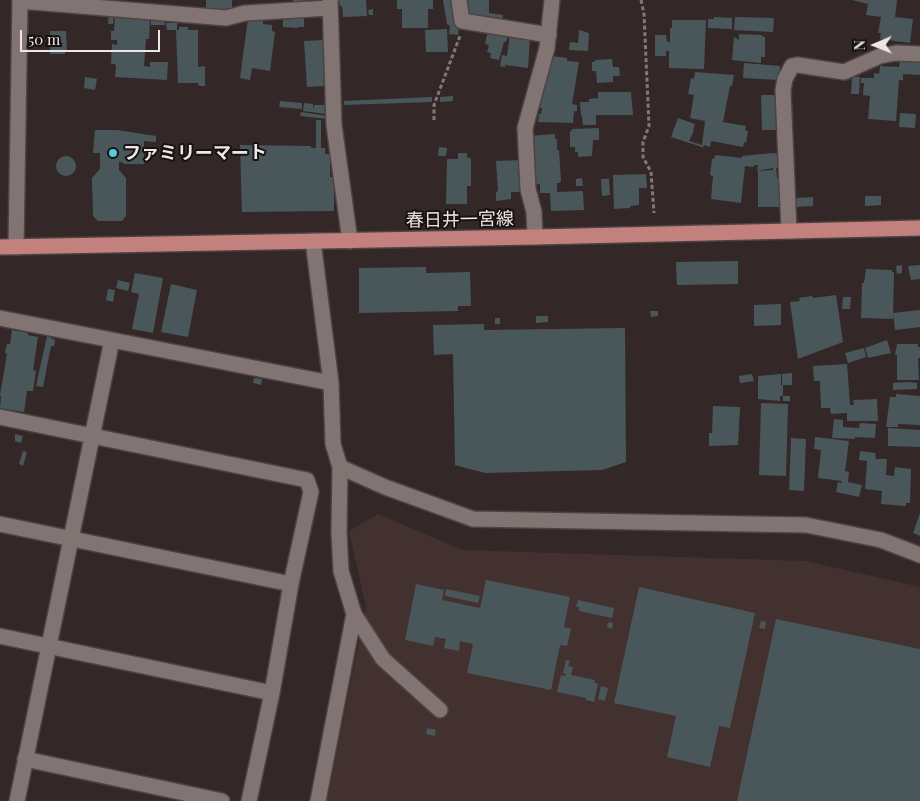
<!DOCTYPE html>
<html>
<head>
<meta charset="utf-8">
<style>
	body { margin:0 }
	#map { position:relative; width:920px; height:801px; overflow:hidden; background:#332827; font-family:"Playfair Display",serif }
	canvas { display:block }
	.north { position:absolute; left:850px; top:20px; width:50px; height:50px; -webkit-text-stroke:4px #171212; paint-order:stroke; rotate:269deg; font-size:14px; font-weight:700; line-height:20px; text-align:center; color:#eee6e6 }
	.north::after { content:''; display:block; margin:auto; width:18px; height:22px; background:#eee6e6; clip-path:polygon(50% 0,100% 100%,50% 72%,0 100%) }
	.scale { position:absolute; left:20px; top:30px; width:140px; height:22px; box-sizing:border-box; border:2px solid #eee6e6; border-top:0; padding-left:6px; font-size:15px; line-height:18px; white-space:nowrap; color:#eee6e6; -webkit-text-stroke:4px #171212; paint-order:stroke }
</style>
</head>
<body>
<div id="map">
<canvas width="920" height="801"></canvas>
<div class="north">N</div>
<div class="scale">50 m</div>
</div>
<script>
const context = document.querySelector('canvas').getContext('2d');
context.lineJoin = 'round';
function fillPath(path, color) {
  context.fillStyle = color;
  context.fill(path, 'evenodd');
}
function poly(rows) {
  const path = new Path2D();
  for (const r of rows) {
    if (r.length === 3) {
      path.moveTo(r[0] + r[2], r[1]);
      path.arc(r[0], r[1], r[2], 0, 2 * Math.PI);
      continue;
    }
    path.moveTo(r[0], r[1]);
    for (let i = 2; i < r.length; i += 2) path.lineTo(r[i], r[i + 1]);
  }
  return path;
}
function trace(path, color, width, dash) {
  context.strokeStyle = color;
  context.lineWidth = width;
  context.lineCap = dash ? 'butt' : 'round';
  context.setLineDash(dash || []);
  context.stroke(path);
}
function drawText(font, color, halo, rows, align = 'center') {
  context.font = font + ' "Playfair Display","Noto Sans JP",serif';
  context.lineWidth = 4;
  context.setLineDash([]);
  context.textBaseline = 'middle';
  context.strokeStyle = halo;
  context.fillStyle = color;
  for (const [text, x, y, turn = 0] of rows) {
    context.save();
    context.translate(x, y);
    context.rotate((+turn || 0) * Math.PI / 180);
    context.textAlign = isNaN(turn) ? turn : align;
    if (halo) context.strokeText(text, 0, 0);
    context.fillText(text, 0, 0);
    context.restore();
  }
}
fillPath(poly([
	[378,514,463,550,806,561,920,587,920,801,327,801,366,607,349,531]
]), '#42312f');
fillPath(poly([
	[206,0,232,0,232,10,206,10],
	[293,0,307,0,307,3,293,2],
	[339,0,366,0,367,16,343,17,342,6,340,6],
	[397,0,433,0,433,9,428,9,428,28,402,28,402,9,397,9],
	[443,0,457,0,459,25,458,35,449,34,450,26,447,24],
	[464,0,489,0,489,13,503,15,501,25,488,23,489,16,484,17,484,20,466,17],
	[852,0,897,0,895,17,913,19,910,43,880,39,881,33,878,33,881,17,866,15,868,4],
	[373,9,373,15,369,15,368,10],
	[115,13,150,17,149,39,146,39,144,66,150,67,150,62,168,62,167,80,115,77,116,66,115,64,111,64,112,44,117,45,117,40,111,40,111,31,114,31],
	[109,14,114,15,113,24,108,24],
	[151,16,164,16,165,25,151,25],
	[283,16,304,16,304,27,298,27,298,28,283,27],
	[714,17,732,18,732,29,708,28,708,19,714,19],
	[735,17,774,18,773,32,734,30],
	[248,18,263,20,263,24,272,25,272,31,275,32,270,71,252,68,250,80,240,78],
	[672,20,706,20,704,69,669,68,669,51,666,51,666,56,655,56,655,35,666,35,667,42,670,42,670,28,672,28],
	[166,23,177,23,177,30,167,30],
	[179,27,188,27,188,30,198,30,198,67,205,66,205,86,199,86,198,83,178,83,176,30,179,30],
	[447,29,448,52,426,52,425,30],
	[488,30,507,32,506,36,508,36,506,42,504,42,499,60,490,58,491,53,487,52,489,45,485,44],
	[579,30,589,33,588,51,569,50,570,42,578,43],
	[50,31,66,31,67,51,65,51,65,54,50,54],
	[510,34,530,38,528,68,506,65,507,59,505,67,500,66,502,55,507,56],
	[739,34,762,35,762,36,765,37,765,57,761,57,761,63,732,60,734,37,739,40],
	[323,40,325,86,307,87,304,41],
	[552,56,567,58,567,61,579,62,572,104,577,105,577,111,574,111,573,123,538,122,539,114,541,114,542,108,537,107,538,99,542,100,544,81,549,59,552,59],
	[612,59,613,67,619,67,620,76,613,76,613,82,597,83,596,71,592,71,592,62,595,62,595,60],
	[906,59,920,60,920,75,903,74,903,80,899,80,896,121,868,119,870,96,863,95,864,83,861,83,861,78,874,78,874,73,879,74,880,66,899,67,900,60,907,61],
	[744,63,780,66,779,80,743,78],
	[695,72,734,75,732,86,730,86,723,122,746,126,745,130,748,131,746,143,744,142,743,147,711,141,710,147,704,145,702,149,702,147,671,137,678,118,695,124,693,131,694,131,689,141,702,145,705,121,690,118,694,95,688,94,691,78,694,79],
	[852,76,860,77,859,94,851,94],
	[85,77,97,79,95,90,84,88],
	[598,92,631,92,633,115,596,115,596,125,583,125,582,116,581,116,580,102,589,102,589,99,598,98],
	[761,95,778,95,779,130,762,130],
	[453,96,453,101,440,102,440,97],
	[432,97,432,102,344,105,344,101],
	[280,101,302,103,302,109,279,107],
	[304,103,313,104,313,110,314,105,327,105,326,114,303,111],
	[301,112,328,116,327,119,300,116],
	[900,113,916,114,915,128,899,127],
	[316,120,321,120,321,148,325,148,325,154,330,154,330,177,334,177,334,211,242,212,240,145,311,146,311,148,316,148],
	[599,128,599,140,593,140,592,156,578,157,578,152,575,152,575,147,570,147,570,131,572,131,572,129],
	[95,130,117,130,156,136,156,142,144,141,144,164,125,164,119,161,119,170,126,178,126,216,122,221,98,221,93,216,92,178,100,169,100,153,93,153],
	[555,134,555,139,557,139,557,150,559,150,561,180,560,183,557,183,557,192,582,191,583,192,584,210,551,211,550,193,540,193,540,184,532,185,529,136],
	[439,147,447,148,446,156,438,156],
	[458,153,467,153,467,157,471,159,471,186,467,186,467,204,446,204,447,159,458,159],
	[772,153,781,154,780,168,774,168,776,168,777,178,782,178,783,207,758,207,758,171,773,170,773,168,757,171,758,165,754,165,754,167,745,166,741,203,711,199,713,176,710,175,712,159,714,159,715,155,742,158,742,156],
	[66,166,10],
	[522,160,524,192,511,192,511,199,496,201,496,192,498,191,496,161],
	[646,174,647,188,639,188,639,205,630,206,630,208,614,209,613,175],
	[582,178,583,186,576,186,576,179],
	[601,179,609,179,610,195,602,196],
	[865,196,881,196,881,205,865,206],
	[813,197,813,206,795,207,795,198],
	[738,261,738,284,677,285,676,262],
	[902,265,902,273,897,274,896,266],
	[920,265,920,279,911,280,908,266],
	[426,267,426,273,470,272,471,306,458,306,458,311,359,313,359,268],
	[866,269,892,270,892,272,894,272,893,319,861,318,862,283,864,283],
	[135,273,163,278,153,333,132,329,139,294,131,292],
	[118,280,130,283,128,291,116,288],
	[171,284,197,290,188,337,161,332],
	[108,289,115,290,113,302,106,300],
	[836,295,843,342,798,359,790,302,800,301,799,298,812,296,813,298],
	[843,297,851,297,850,309,842,309],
	[781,304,781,325,754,326,754,305],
	[920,310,920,327,895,330,893,313],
	[650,311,658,311,658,316,651,317],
	[536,316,548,316,548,322,536,323],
	[495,318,500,318,500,324,495,324],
	[484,324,484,330,625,328,626,462,602,470,485,473,455,465,453,354,434,355,433,325],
	[12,330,28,333,28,335,38,337,33,370,36,371,33,391,27,391,24,412,0,408,1,397,0,395,7,354,5,353,7,344,10,344],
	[47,336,55,340,54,346,51,346,43,387,36,386],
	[887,340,891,353,868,358,865,348],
	[897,344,918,344,918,347,920,347,920,358,918,358,919,380,897,380,897,355,895,355],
	[864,348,866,357,848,363,845,353],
	[847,364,850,405,854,405,853,400,877,399,878,421,847,421,847,413,831,414,830,408,821,408,820,381,814,381,813,366],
	[792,373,792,385,782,385,782,374],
	[752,374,754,381,740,383,739,376],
	[781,374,781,385,783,385,783,396,790,396,790,401,783,401,783,396,780,396,780,401,758,399,758,376],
	[254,378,262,379,261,385,253,383],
	[908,382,917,383,917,389,893,390,893,383],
	[896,394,920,396,920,425,898,424,898,427,886,427,890,397,896,397],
	[761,403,788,404,786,476,759,475],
	[713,406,740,407,738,445,709,446,709,433,712,433],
	[834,419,843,420,843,427,859,428,860,423,876,424,875,438,855,437,855,439,832,438],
	[888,428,920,430,920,447,888,446],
	[15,434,23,436,21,443,15,441],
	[815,437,849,441,845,471,849,472,848,482,862,485,859,497,836,492,838,482,841,483,842,481,818,478,821,450,814,449],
	[791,438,806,439,804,491,789,490],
	[23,451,27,452,23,466,19,464],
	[860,451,875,453,876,459,887,459,886,475,894,476,895,467,911,469,910,503,906,503,906,506,881,504,882,491,865,489,867,461,859,460],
	[920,513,920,536,913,533],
	[486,580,570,597,564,627,571,629,567,646,560,645,551,690,467,673,473,644,460,641,459,651,444,648,446,639,435,637,433,646,405,640,416,584,444,590,442,600,480,608],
	[639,587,755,613,730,728,719,726,710,767,667,757,676,716,614,703],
	[446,589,480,596,478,603,445,596],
	[578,600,614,608,612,618,579,611,579,607,576,607],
	[776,619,920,649,920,801,737,801],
	[761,621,766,622,765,629,759,628],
	[608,622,613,623,612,629,607,627],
	[566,660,570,661,568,666,573,667,571,675,595,680,594,683,598,683,594,702,586,700,586,698,557,692,561,675,565,676,566,674,563,673],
	[601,686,608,688,605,701,598,699],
	[427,728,436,730,435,736,426,734]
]), '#49575a');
const minor = poly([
	[330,0,334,125,350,241],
	[459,0,462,21,549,35],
	[20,1,226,18,245,13,330,8],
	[789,231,783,90,785,79,792,66,798,65,844,72,880,56,896,53,920,54],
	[535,237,534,212,528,189,525,128,547,48,552,0],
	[313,241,331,383,333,444,340,467,385,487,473,519,806,525,881,540,920,555],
	[16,247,20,0],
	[0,318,331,383],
	[0,417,307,480,311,492,291,584,272,693,249,801],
	[340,467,339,532,341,571,354,614,383,659,440,710],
	[0,524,291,584],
	[0,636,272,693],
	[25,759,222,801],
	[17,801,112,340],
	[318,801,354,614]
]);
const major = poly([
	[0,247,535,237,920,228]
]);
trace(minor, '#4e4343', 18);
trace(major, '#4e4343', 18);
trace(poly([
	[641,0,644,14,649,126,643,142,643,157,651,172,654,213],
	[434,120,434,105,460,36]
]), '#817877', 3, [4, 2.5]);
trace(minor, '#827472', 15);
trace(major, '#c2817d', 15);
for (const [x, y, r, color] of [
	[113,153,5,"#54cade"]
]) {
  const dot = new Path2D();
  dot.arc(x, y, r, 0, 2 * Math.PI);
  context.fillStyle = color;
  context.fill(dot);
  trace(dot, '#171212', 2);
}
drawText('bold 18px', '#eee6e6', '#171212', [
	["ファミリーマート",123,153]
], 'left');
drawText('18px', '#eee6e6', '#171212', [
	["春日井一宮線",460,220,-1]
]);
</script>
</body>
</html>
